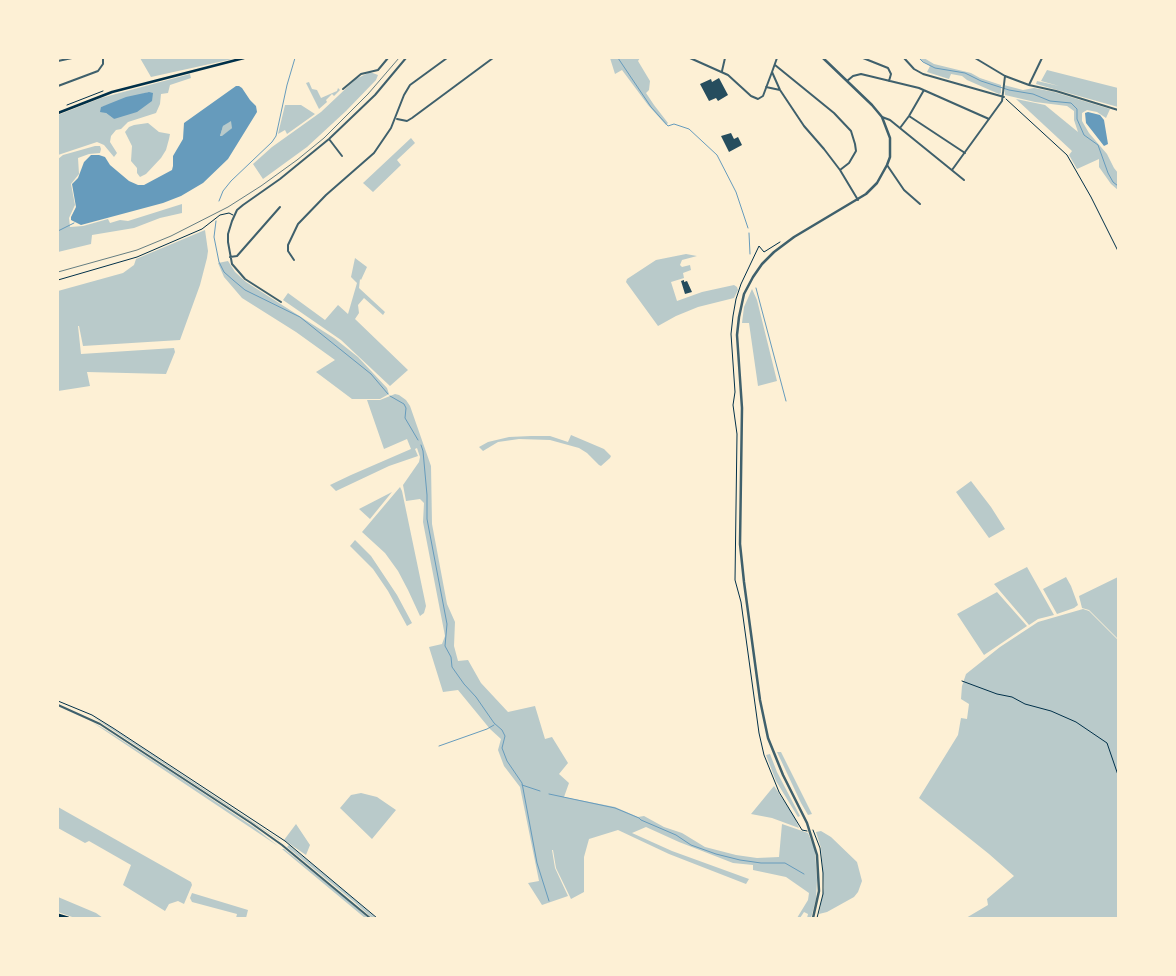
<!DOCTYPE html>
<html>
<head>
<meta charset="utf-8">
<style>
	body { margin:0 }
	#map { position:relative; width:1176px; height:976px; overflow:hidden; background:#fdf0d5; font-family:"Work Sans",sans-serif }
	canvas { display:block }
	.frame { position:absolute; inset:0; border:59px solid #fdf0d5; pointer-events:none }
</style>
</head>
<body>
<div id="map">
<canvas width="1176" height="976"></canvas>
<div class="frame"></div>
</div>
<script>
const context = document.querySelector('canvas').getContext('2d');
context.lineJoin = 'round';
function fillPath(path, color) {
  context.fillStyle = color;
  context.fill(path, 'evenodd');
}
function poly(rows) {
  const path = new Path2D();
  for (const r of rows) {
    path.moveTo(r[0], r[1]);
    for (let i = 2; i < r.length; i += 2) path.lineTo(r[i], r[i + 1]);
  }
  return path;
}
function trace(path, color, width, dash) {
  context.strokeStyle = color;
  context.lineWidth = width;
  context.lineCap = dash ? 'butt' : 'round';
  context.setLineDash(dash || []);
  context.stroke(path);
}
fillPath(poly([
	[140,58,237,58,151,77],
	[610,58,640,58,638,61,650,81,649,90,646,93,654,105,668,123,666,125,648,105,622,70,615,74],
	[918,58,924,58,934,64,971,73,980,78,1001,85,1001,93,999,94,967,80,962,76,951,74,949,79,927,72,930,66],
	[1047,70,1118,88,1118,107,1036,84,1037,81,1059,86,1041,81],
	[370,72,378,75,376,80,346,111,307,147,263,179,253,164,272,147,321,112,356,79],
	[190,74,191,78,170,85,168,93,161,94,160,104,156,113,128,122,121,129,116,130,111,136,110,142,117,153,114,157,104,145,97,142,58,155,58,115,101,98],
	[149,92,114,119,106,113,101,107],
	[309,82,312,89,317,90,321,98,337,91,338,88,340,90,334,96,332,94,326,100,327,102,319,109,306,83],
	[1004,85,1023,90,1034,88,1054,92,1110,109,1106,118,1097,112,1087,110,1082,113,1082,121,1089,133,1107,154,1114,168,1118,173,1118,190,1111,184,1099,167,1099,159,1077,169,1069,155,1072,151,1016,99,1045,105,1078,132,1074,120,1074,111,1067,106,1035,102,1005,95],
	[285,105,301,105,315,114,287,134,285,130,278,134],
	[231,120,232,121,232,128,222,137,220,136,223,126],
	[148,123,159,132,170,134,169,139,166,150,161,158,146,174,140,177,137,173,137,168,131,161,132,146,125,132,129,127,134,125],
	[411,138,415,143,397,160,401,165,373,192,363,183],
	[95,146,100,146,101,149,100,153,89,154,78,158,79,174,71,184,75,205,69,218,70,227,83,226,108,219,110,223,120,220,128,221,182,204,182,213,160,218,134,228,92,235,91,244,58,252,58,159,63,155],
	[205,230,208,251,207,258,200,285,180,340,83,346,79,326,78,326,81,354,174,348,175,352,166,374,87,372,90,386,58,391,58,291,123,273,134,265,136,259],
	[686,254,697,256,682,260,680,265,682,267,690,265,691,270,683,273,684,278,671,282,677,301,702,292,734,285,737,287,738,290,734,298,698,307,676,316,658,326,626,282,627,279,656,260],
	[355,258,367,267,361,280,360,279,359,288,385,312,383,315,364,298,358,305,359,313,355,319,408,370,390,386,341,340,283,300,288,293,325,320,338,305,348,314,357,283,351,277],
	[228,261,235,272,246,282,334,338,358,357,387,388,389,394,380,399,352,399,316,372,335,360,296,332,242,298,224,277,218,263],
	[752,289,757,300,777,381,758,386,749,323,742,323,744,307],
	[395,394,399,395,406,400,410,406,431,466,432,524,447,604,455,622,454,646,458,661,468,660,481,683,508,712,535,706,545,739,552,737,568,763,559,774,569,783,564,797,615,807,638,817,644,816,664,827,682,833,705,847,736,855,757,858,779,857,782,824,808,833,815,850,817,880,816,899,811,918,807,918,808,914,804,912,800,918,797,918,808,900,809,893,786,877,753,870,753,865,733,863,679,842,646,827,632,833,672,851,749,879,746,884,669,854,618,830,589,839,584,857,584,892,571,899,556,868,553,850,552,850,555,868,568,896,542,905,528,883,539,881,520,787,504,766,498,750,501,739,490,729,458,690,443,692,429,647,442,644,445,636,423,522,424,503,420,499,406,501,403,485,419,462,420,457,417,448,415,449,418,456,389,466,336,491,330,485,351,475,411,449,407,439,384,449,367,400,380,400],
	[571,435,604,449,611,456,610,458,601,466,599,465,587,453,579,448,550,440,519,439,498,442,483,451,479,447,488,442,509,437,531,436,550,436,568,442],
	[971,481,991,507,1005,529,989,538,956,492],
	[400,487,402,491,426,606,424,613,420,616,408,590,398,571,385,553,362,532],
	[392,492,370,519,359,509],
	[355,540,371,556,397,595,412,623,407,626,388,591,373,569,350,546],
	[1027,567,1054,615,1038,619,1029,625,994,584],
	[1066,577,1071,586,1078,605,1074,608,1057,614,1043,589],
	[1118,577,1118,639,1089,610,1082,608,1079,596],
	[997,592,1027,626,984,655,957,614],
	[1083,609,1089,611,1118,640,1118,918,966,918,988,905,987,899,1014,876,989,854,919,798,958,735,961,718,967,719,969,704,961,699,962,686,966,674,1000,647,1038,622],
	[93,717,109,726,147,751,280,840,279,840],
	[92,722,106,730,177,776,255,828,278,846],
	[777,752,781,752,812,814,808,815,801,803],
	[770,754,777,772,800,816,798,817,776,781,766,755],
	[774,786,794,816,799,828,772,818,751,814],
	[361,793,377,797,396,810,372,839,340,808,351,795],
	[58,807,191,882,192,885,184,904,178,901,169,904,165,911,123,885,131,865,89,841,85,843,58,828],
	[296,824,310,845,306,855,284,840],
	[821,831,831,837,857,862,862,881,858,892,854,897,827,912,819,914,824,888,823,872,821,848,816,832],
	[289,845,347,893,376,918,372,918,353,901,287,847],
	[282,849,284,849,344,897,368,918,365,918],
	[192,893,248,910,246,918,236,918,237,914,192,902,190,898],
	[58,897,96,913,103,918,75,918,58,912]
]), '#b9caca');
fillPath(poly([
	[236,86,239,86,242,88,250,100,256,106,257,112,228,159,203,183,181,196,163,203,81,225,71,220,71,217,76,207,72,184,78,178,84,162,91,155,99,155,105,157,110,165,129,181,138,185,144,185,172,170,173,166,173,156,183,139,184,123],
	[231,121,232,128,222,136,220,136,223,126],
	[149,92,153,93,152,101,137,112,114,119,106,113,100,112,101,107,126,97],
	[1088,112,1100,115,1104,120,1108,144,1104,146,1086,123,1085,113]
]), '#669bbc');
trace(poly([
	[618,58,651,107,668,126,674,124,689,129,717,155,736,192,748,228],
	[919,58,923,62,935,68,965,73,981,81,1009,90,1033,94,1050,101,1071,103,1077,109,1077,119,1084,135,1098,145,1108,173,1113,182,1118,186],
	[219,201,223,191,231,181,272,142,276,136,287,85,295,58],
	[216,221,214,237,219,262,224,272,233,280,245,290,300,317,371,374,388,394],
	[58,231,74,223],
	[749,233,750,254],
	[756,288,786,401],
	[390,396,404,404,406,408,405,418,418,440],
	[421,445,423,451,427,495,427,519,447,624,445,646,451,657,452,667,464,684,476,697,494,723,502,730,505,736,502,748,507,761,522,783,537,863,549,901],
	[439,746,487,729,494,725],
	[522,785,540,791],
	[549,794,615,808,639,818,641,820,676,835,691,845,716,854,740,860,761,863,785,863,804,874]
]), '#669bbc', 1);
fillPath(poly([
	[719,78,728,95,718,101,716,98,709,101,700,84,711,79,712,82],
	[731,133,734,139,738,137,742,145,729,152,721,136],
	[684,280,684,282,687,281,692,292,685,294,681,281]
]), '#264d5e');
trace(poly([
	[1006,99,1067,155,1091,197,1118,251],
	[67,105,103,91],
	[780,242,764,252,759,246,741,284,736,299,733,316,731,334,735,392,733,405,737,434,735,580,741,602,759,733,764,755,779,792,802,830,807,831],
	[58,280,137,257,202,229,220,215,229,213,233,215],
	[962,681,997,694,1012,697,1025,704,1051,711,1076,722,1107,743,1118,775],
	[58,701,92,715,113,728,285,841,377,918],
	[813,830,820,848,823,873,823,894,817,918]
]), '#003049', 1);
trace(poly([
	[690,58,728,75,751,96,758,99,763,96,772,72],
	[777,58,772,72,780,90,804,126,824,149,840,170,858,200],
	[863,58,888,68,891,74,889,81],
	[904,58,914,69,923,74,1004,97],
	[975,58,1005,76,1029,85,1056,91,1118,110],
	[58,61,72,58],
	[775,65,834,113,851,131,855,144,856,151,849,163,840,170],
	[722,71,725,58],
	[847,81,853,76,861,74,919,88,989,119],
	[1029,85,1042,58],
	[58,86,98,71,103,64,103,58],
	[766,87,780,90],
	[343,89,361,74,378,70,388,58],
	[909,116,965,153],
	[882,117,890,120,964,180],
	[397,119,407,121,412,118,493,58],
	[900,128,909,116,924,90],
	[329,139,342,156],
	[887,165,904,190,920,204],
	[952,170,1002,101,1005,76],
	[230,257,237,256,280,207],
	[294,260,288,251,288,245,298,224,326,195,374,153,391,128,404,95,410,85,447,58],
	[281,302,245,279,232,264,228,242,228,234,232,221,237,210,243,205,280,179,329,139,375,95,406,58],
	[58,705,100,724,251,823,282,845,370,918]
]), '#3f606c', 2);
trace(poly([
	[813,918,819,891,817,855,807,823,783,775,768,738,760,700,744,582,740,544,742,408,737,335,739,317,744,294,753,277,762,264,774,252,794,237,866,194,877,183,887,165,890,157,890,138,882,117,872,105,823,58]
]), '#3f606c', 2.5);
trace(poly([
	[58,113,112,92,244,58]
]), '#003049', 2.5);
trace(poly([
	[58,915,68,918]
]), '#003049', 3);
trace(poly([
	[58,272,137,250,171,236,228,207,261,186,297,160,324,138,368,94,399,58]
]), '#657d81', 1);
</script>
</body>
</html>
